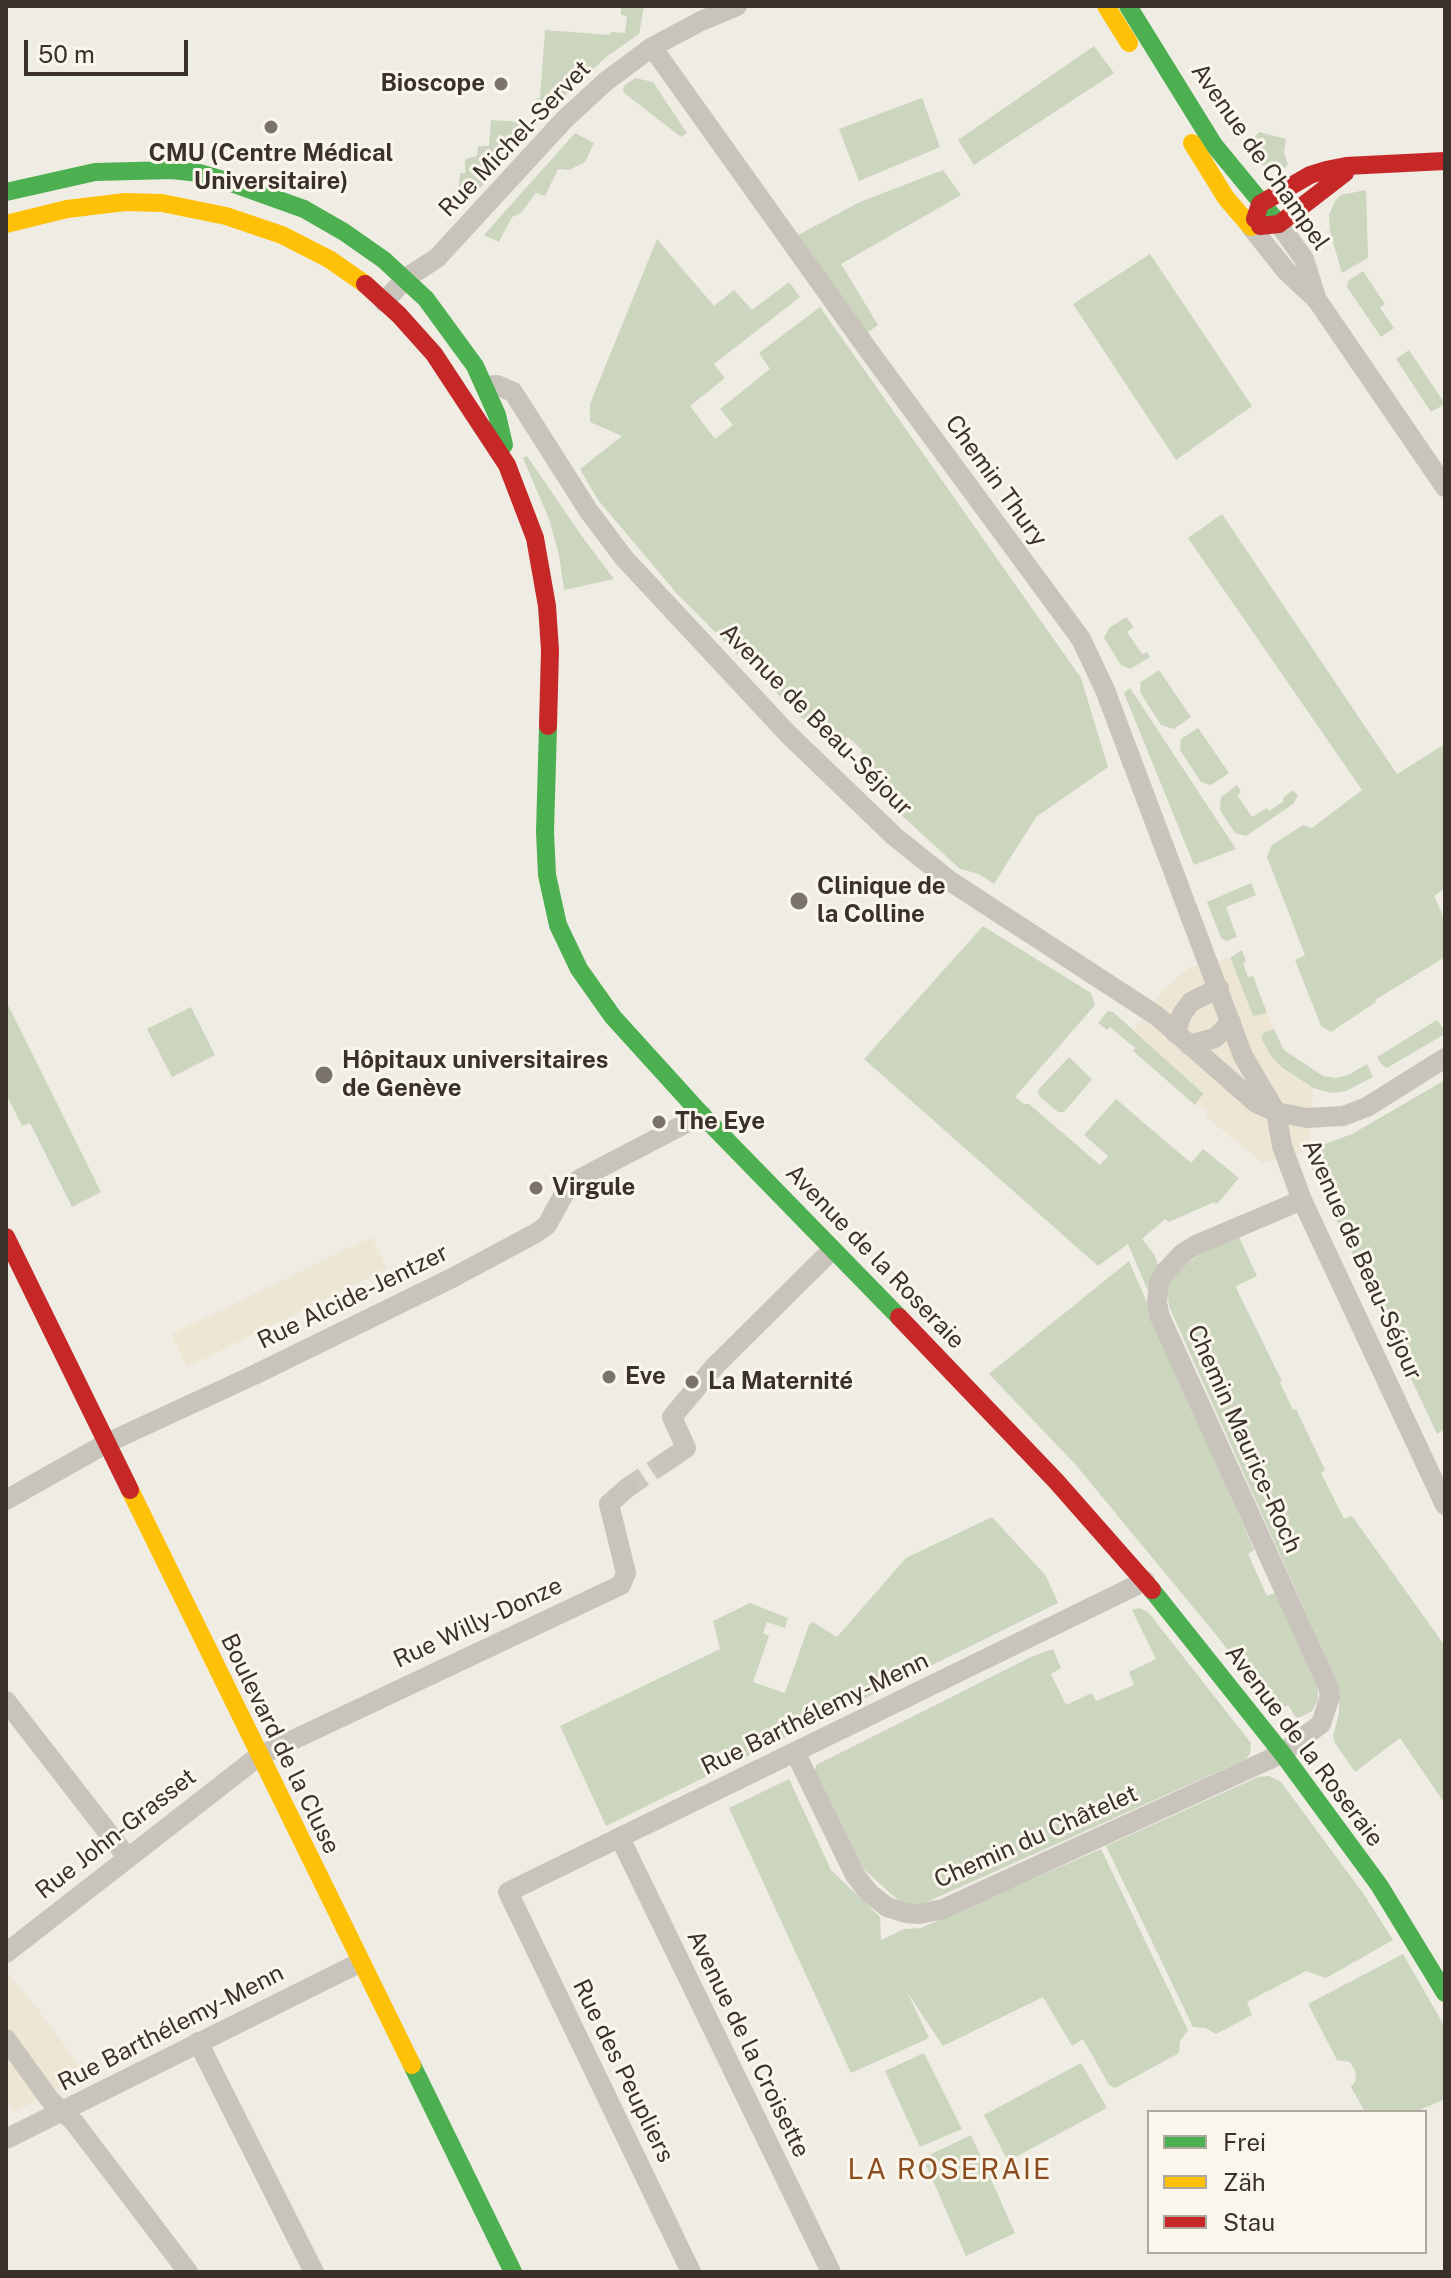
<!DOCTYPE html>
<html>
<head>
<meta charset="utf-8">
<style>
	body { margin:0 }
	#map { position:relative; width:1451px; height:2278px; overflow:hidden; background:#efece4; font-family:"Public Sans",sans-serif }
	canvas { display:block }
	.frame { position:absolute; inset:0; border:8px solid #3a322a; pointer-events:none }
	.legend { position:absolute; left:1147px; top:2110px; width:280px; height:144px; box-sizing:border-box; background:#fbf6ec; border:2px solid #aea89e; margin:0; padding:10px 14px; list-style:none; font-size:24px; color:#3a322a }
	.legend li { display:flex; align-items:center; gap:16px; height:40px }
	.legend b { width:40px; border:2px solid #aea89e }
	.scale { position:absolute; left:24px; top:40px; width:164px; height:36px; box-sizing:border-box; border:4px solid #3a322a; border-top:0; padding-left:10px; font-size:24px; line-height:28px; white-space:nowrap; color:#3a322a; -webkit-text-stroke:6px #fbf6ec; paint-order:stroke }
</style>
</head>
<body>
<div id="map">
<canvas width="1451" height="2278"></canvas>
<div class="frame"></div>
<ul class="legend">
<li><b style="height:10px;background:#4caf50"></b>Frei</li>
<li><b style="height:10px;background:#ffc107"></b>Zäh</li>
<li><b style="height:10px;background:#c62828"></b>Stau</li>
</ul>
<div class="scale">50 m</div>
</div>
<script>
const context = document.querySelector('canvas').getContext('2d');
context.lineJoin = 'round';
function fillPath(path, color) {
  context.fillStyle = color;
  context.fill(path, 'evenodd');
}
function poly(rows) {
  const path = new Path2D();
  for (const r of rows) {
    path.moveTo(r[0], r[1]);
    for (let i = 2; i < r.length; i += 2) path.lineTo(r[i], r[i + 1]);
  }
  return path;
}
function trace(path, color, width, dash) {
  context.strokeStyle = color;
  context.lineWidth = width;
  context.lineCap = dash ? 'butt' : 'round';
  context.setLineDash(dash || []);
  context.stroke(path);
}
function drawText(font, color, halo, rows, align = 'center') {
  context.font = font + ' "Public Sans",sans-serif';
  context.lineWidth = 6;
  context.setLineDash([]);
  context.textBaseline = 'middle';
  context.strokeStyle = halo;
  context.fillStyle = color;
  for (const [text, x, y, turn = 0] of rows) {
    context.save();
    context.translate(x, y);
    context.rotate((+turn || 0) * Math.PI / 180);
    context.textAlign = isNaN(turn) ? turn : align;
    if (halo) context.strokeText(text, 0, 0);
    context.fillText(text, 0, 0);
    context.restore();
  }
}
fillPath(poly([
	[621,6,644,6,639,34,606,57,550,110,535,110,537,98,540,98,545,30,610,35,611,32,625,33,627,16,621,15],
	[1094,46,1114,73,974,165,958,140],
	[635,78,653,82,687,133,681,137,623,92,624,86],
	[922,98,940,147,859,181,839,129],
	[491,120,534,123,533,128,465,205,457,207,452,205,454,190,459,187,460,173,465,173,465,159,477,156,478,146,489,146],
	[1259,132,1286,139,1284,153,1288,164,1285,168,1260,165,1257,163,1257,151,1252,140],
	[575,133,594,143,585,162,569,170,558,169,545,196,536,193,521,213,512,217,499,242,484,235],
	[943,170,961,195,841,264,878,325,863,336,798,235,860,202],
	[1366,190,1368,258,1342,273,1330,232,1329,215,1335,201,1341,195],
	[657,239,714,306,734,290,752,310,789,282,800,297,714,364,725,378,690,406,715,439,733,425,720,409,770,369,759,353,820,307,1081,678,1108,767,1036,817,994,884,979,874,960,869,858,775,862,750,848,737,838,746,830,746,679,596,598,500,580,469,622,436,590,422,590,404],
	[1150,254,1252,406,1176,460,1073,304],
	[1363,271,1385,304,1380,308,1394,328,1381,337,1347,287,1348,281],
	[1409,350,1445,404,1431,412,1396,359],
	[527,456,581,535,614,579,564,590,559,555,549,519,523,458],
	[1222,514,1397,774,1445,744,1445,888,1434,896,1445,920,1445,957,1375,1000,1376,1002,1331,1032,1321,1026,1295,960,1305,955,1267,857,1272,845,1303,825,1312,828,1362,790,1188,538],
	[1126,617,1134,627,1127,632,1142,654,1147,652,1150,657,1130,669,1121,665,1104,638,1109,628],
	[1159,670,1191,717,1174,729,1161,725,1140,692,1141,682],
	[1130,688,1236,849,1194,865,1124,693],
	[1198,728,1229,773,1211,785,1201,782,1180,750,1181,739],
	[1237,785,1241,792,1237,795,1252,817,1267,808,1269,811,1284,801,1283,798,1293,790,1298,796,1293,804,1246,836,1235,833,1220,810,1221,797],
	[1251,883,1256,895,1226,907,1237,937,1227,941,1221,938,1207,902],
	[983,926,1091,993,1095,1005,1015,1097,1024,1104,1029,1104,1100,1165,1108,1156,1084,1135,1116,1099,1191,1163,1203,1149,1239,1178,1217,1204,1214,1202,1169,1222,1165,1219,1142,1239,1154,1254,1158,1264,1148,1291,1128,1244,1098,1266,864,1059],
	[1242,950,1246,961,1243,963,1248,977,1253,976,1267,1013,1259,1016,1253,1016,1230,958],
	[6,1001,101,1192,72,1207,30,1123,22,1126,6,1094],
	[191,1007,215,1055,172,1077,147,1029],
	[1108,1011,1113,1012,1204,1094,1195,1105,1133,1051,1135,1048,1110,1027,1107,1030,1098,1023],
	[1437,1020,1444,1030,1443,1035,1387,1068,1382,1065,1377,1057],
	[1274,1029,1284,1050,1323,1076,1336,1078,1348,1075,1367,1064,1373,1077,1346,1091,1331,1093,1313,1088,1281,1067,1270,1055,1261,1038,1264,1032],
	[1069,1057,1092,1079,1064,1112,1058,1112,1039,1096,1038,1090],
	[1445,1080,1445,1429,1437,1434,1307,1157,1309,1150,1352,1134],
	[1238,1235,1257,1276,1236,1286,1238,1292,1282,1381,1280,1383,1293,1410,1296,1409,1325,1470,1321,1473,1344,1519,1352,1516,1445,1646,1445,1804,1400,1738,1355,1772,1335,1743,1333,1736,1339,1713,1339,1697,1336,1680,1169,1306,1167,1286,1178,1269,1204,1252],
	[1129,1261,1254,1550,1248,1554,1267,1596,1275,1593,1318,1687,1318,1700,1312,1711,1297,1719,1288,1705,1275,1712,1217,1636,1075,1464,989,1374],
	[992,1517,1046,1576,1058,1603,606,1826,560,1726,720,1649,713,1621,750,1603,788,1618,785,1628,767,1622,763,1633,769,1636,753,1682,785,1693,809,1625,813,1622,837,1637,906,1558],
	[1139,1608,1148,1612,1251,1743,1250,1753,1246,1759,918,1906,908,1905,898,1900,858,1864,814,1777,816,1765,1031,1657,1053,1649,1061,1668,1051,1674,1066,1705,1092,1693,1096,1701,1134,1685,1129,1672,1156,1659,1132,1610],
	[1269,1776,1281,1782,1365,1896,1393,1940,1326,1978,1306,1971,1247,2002,1252,2015,1216,2034,1205,2028,1193,2027,1106,1846,1258,1777],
	[789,1779,831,1870,880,1917,881,1940,904,1929,921,1928,1101,1849,1188,2030,1180,2041,1179,2053,1115,2088,1109,2085,1083,2039,1072,2046,1043,1997,943,2046,907,1992,929,2038,851,2073,729,1808],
	[1403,1954,1445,2027,1445,2099,1415,2112,1365,2112,1351,2087,1356,2080,1355,2070,1350,2062,1337,2060,1308,2004],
	[924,2053,962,2129,920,2147,885,2071],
	[1081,2063,1107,2108,1008,2161,984,2115],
	[971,2135,1015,2233,966,2256,923,2158]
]), '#ccd5be');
fillPath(poly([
	[1230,958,1253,1016,1267,1013,1274,1029,1264,1032,1261,1038,1270,1055,1281,1067,1313,1088,1309,1150,1263,1163,1205,1116,1208,1112,1196,1103,1204,1093,1134,1031,1163,990,1190,967],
	[372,1237,387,1269,187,1367,171,1334],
	[6,1971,37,2008,87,2076,14,2112,6,2101]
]), '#ede6d4');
trace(poly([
	[627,1488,664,1463]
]), '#cbc7bf', 20, [20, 10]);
trace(poly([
	[652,47,869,351,1081,639,1105,690,1243,1056,1276,1112,1282,1146,1302,1200,1445,1505],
	[1279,224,1304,259,1316,297],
	[1251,227,1287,272,1317,300,1445,487],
	[384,302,406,278,437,258,564,120,605,82,652,47,701,21,737,6],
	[485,386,497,385,513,392,588,510,624,558,788,734,894,836,950,881,1157,1016,1256,1103,1276,1112,1307,1118,1343,1116,1367,1107,1445,1058],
	[1175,1033,1182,1014,1191,1002,1219,988],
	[1189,1045,1215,1038,1231,1022],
	[664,1463,686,1448,672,1417,715,1366,832,1250],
	[6,1500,107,1443,254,1375,452,1278,536,1233,547,1225,565,1192,581,1178,702,1115],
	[6,1701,127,1857],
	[795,1752,855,1875,869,1893,887,1907,906,1913,919,1914,943,1909,1268,1760,1282,1753,1321,1724,1330,1696,1328,1686,1160,1317,1157,1303,1159,1283,1165,1272,1183,1253,1196,1245,1302,1200],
	[620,1838,831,2272],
	[6,1953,259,1756,621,1585,626,1573,609,1504,627,1488],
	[6,2039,50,2100,74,2122,188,2272],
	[198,2042,314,2272],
	[6,2139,359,1963],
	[691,2272,508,1892,1145,1581]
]), '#c8c4bc', 20);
trace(poly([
	[1128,6,1214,145,1279,224],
	[6,192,95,172,172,170,199,173,223,180,304,209,344,232,384,260,426,299,475,366,497,415,504,445],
	[548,726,545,832,547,875,558,925,579,969,613,1017,702,1115,899,1317],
	[1152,1590,1282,1753,1379,1885,1445,1993],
	[412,2065,513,2272]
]), '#4caf50', 18);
trace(poly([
	[1106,6,1129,43],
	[1192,143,1226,198,1251,227],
	[6,224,67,209,125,202,162,203,226,216,282,235,329,259,365,284],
	[130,1490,412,2065]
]), '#ffc107', 18);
trace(poly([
	[1255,219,1260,204,1310,175,1326,170,1346,166,1445,161],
	[1260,226,1279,224,1345,173],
	[365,284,399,315,434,354,507,465,535,538,547,606,550,650,548,726],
	[6,1237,130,1490],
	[899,1317,1056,1481,1152,1590]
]), '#c62828', 18);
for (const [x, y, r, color] of [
	[501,84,8,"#79736b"],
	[271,127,8,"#79736b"],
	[799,901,10,"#79736b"],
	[324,1075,10,"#79736b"],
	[659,1122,8,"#79736b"],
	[536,1188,8,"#79736b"],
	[609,1377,8,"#79736b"],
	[692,1382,8,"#79736b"]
]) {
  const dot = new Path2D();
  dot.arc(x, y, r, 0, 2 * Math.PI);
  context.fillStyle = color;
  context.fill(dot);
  trace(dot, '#fbf6ec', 3);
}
drawText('bold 24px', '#3a322a', '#fbf6ec', [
	["Bioscope",485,84,"right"],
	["CMU (Centre Médical",271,154,"center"],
	["Universitaire)",271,182,"center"],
	["Clinique de",817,887],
	["la Colline",817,915],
	["Hôpitaux universitaires",342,1061],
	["de Genève",342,1089],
	["The Eye",675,1122],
	["Virgule",552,1188],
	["Eve",625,1377],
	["La Maternité",708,1382]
], 'left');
drawText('24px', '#3a322a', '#fbf6ec', [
	["Rue Michel-Servet",515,139,-46],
	["Avenue de Champel",1260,157,55],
	["Chemin Thury",996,481,54],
	["Avenue de Beau-Séjour",816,720,45],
	["Avenue de la Roseraie",875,1257,46],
	["Avenue de Beau-Séjour",1362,1260,66],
	["Rue Alcide-Jentzer",353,1297,-26],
	["Chemin Maurice-Roch",1244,1439,66],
	["Rue Willy-Donze",478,1623,-25],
	["Rue Barthélemy-Menn",815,1714,-26],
	["Boulevard de la Cluse",280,1744,64],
	["Avenue de la Roseraie",1304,1746,53],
	["Rue John-Grasset",116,1834,-38],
	["Chemin du Châtelet",1036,1837,-24],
	["Rue Barthélemy-Menn",171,2028,-27],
	["Avenue de la Croisette",748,2044,64],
	["Rue des Peupliers",623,2071,64]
]);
context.letterSpacing = '2px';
drawText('28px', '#8b4c20', '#fbf6ec', [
	["LA ROSERAIE",950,2170]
]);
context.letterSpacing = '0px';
</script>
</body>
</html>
